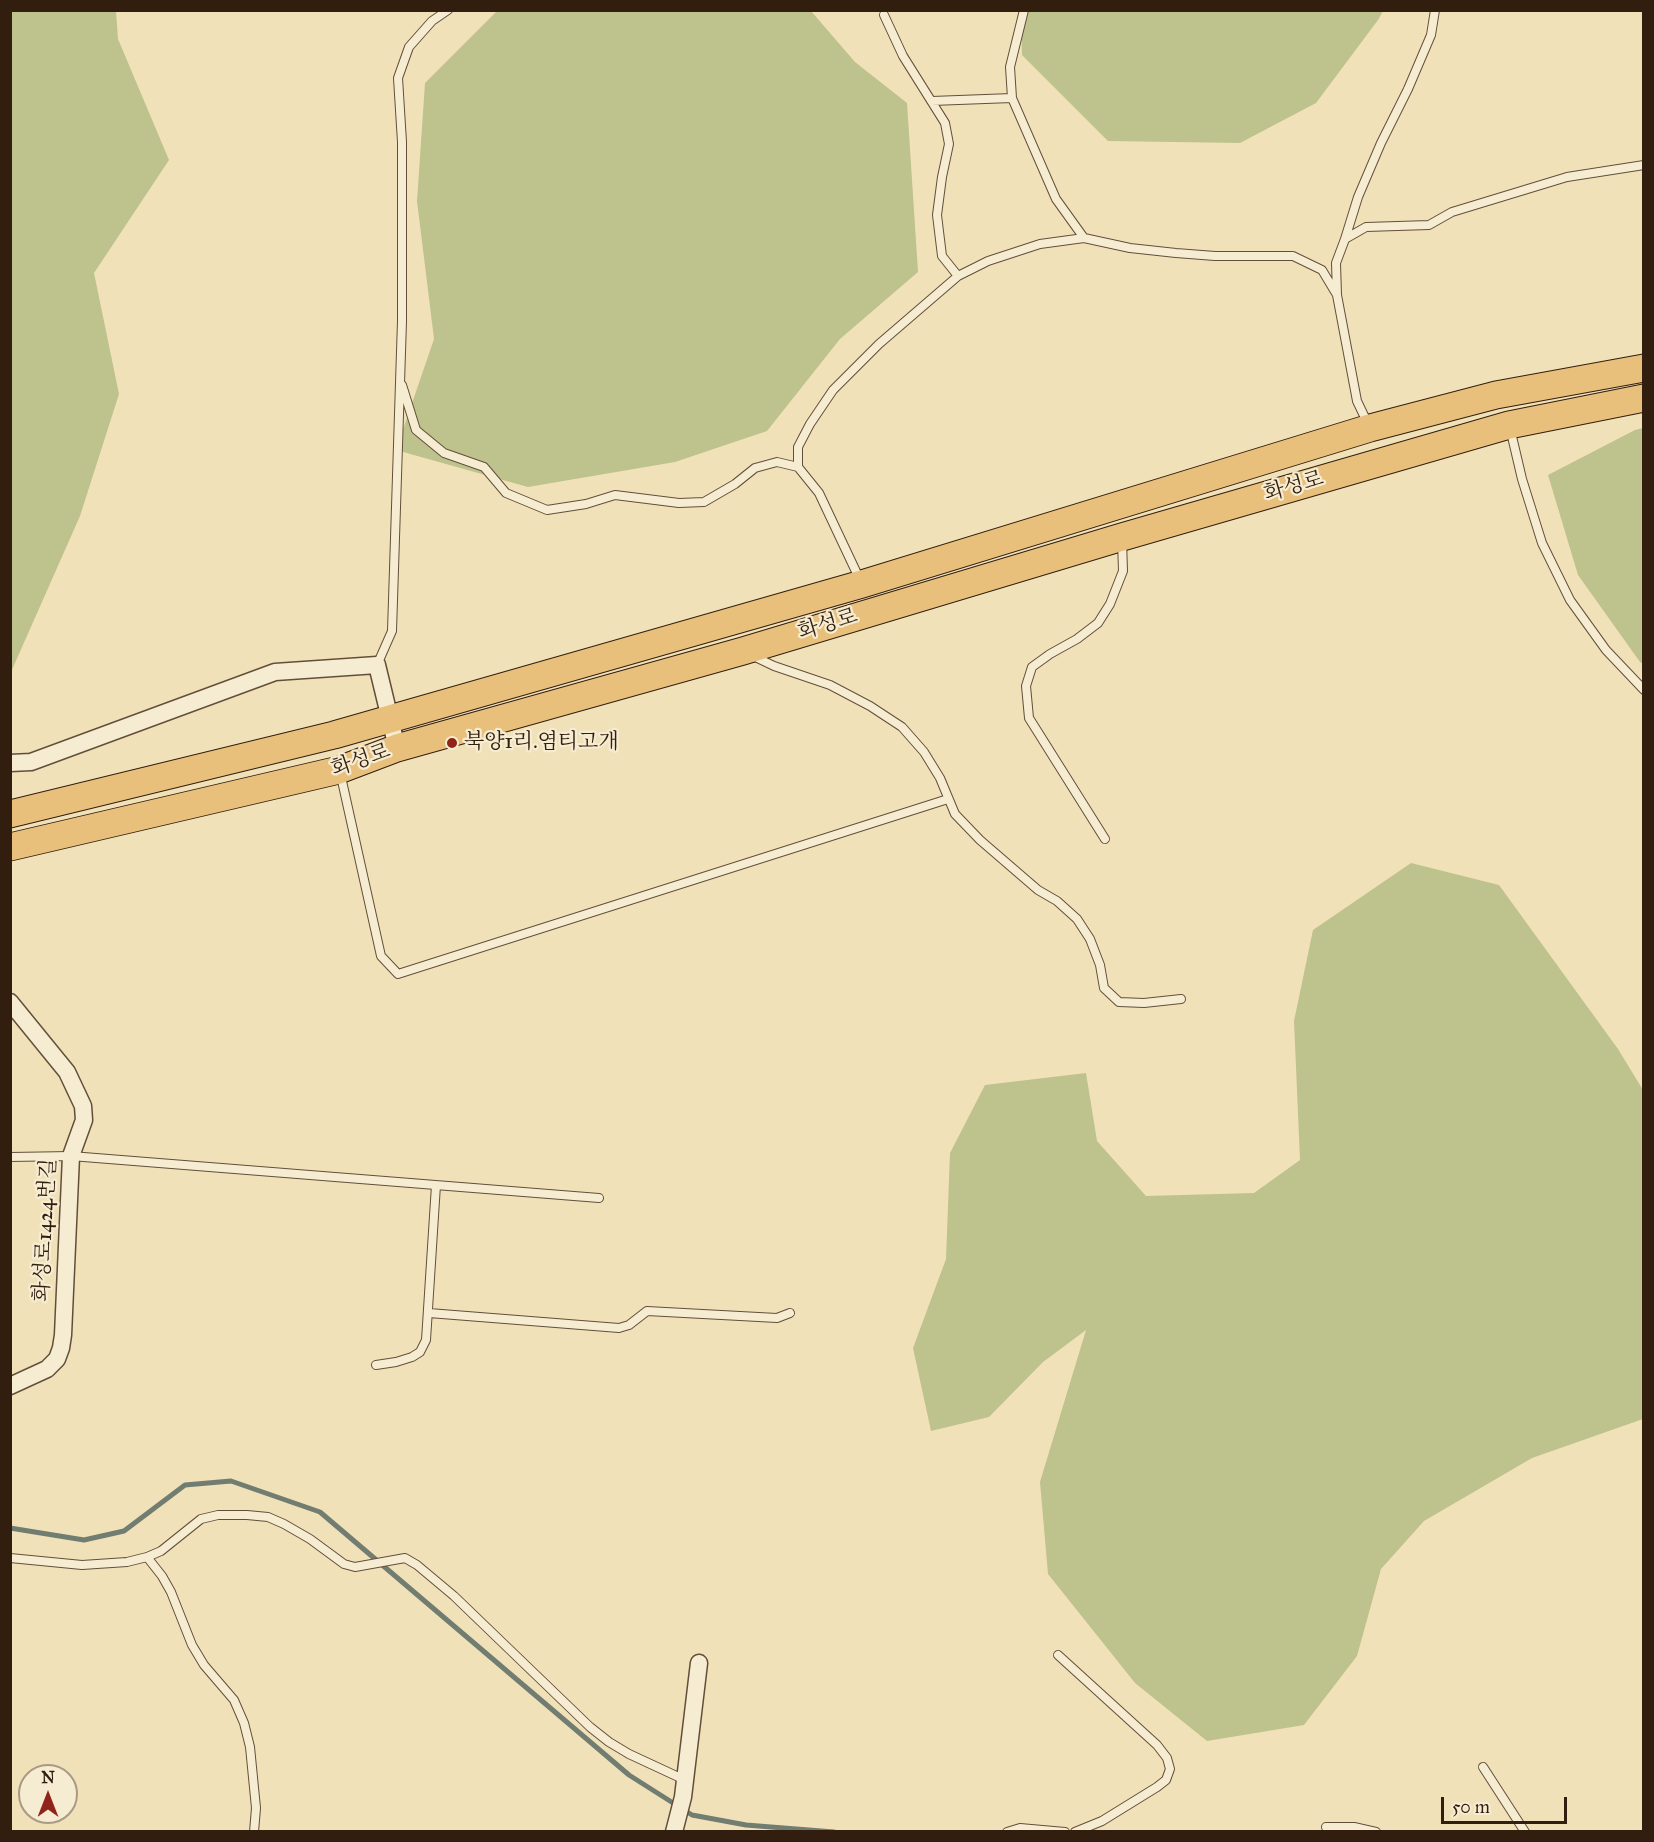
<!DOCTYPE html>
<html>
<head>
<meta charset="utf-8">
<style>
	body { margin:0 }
	#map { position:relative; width:1654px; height:1842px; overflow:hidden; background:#f1e1b9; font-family:"IM FELL Great Primer",serif }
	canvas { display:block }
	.frame { position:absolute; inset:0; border:12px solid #321e0f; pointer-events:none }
	.north { position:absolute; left:18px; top:1764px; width:60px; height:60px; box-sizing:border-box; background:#f6ecd2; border:2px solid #a89a84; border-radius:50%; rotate:0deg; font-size:16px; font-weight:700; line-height:24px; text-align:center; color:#321e0f }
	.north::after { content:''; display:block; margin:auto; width:21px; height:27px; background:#8f2418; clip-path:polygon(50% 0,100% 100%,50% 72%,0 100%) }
	.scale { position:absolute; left:1441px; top:1797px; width:126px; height:27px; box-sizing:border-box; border:3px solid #321e0f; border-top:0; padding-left:8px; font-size:18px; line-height:21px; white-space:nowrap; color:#321e0f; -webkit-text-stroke:4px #f6ecd2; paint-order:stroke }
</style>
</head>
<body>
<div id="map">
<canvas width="1654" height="1842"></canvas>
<div class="frame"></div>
<div class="north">N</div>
<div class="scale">50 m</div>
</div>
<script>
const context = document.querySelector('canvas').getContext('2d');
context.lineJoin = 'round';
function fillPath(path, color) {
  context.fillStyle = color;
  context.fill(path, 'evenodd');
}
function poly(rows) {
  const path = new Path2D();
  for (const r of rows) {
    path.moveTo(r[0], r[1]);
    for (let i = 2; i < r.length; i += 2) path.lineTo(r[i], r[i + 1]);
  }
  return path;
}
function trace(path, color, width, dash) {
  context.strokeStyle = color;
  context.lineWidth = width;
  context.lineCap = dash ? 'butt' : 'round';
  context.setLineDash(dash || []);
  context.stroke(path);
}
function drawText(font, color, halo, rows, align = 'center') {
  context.font = font + ' "IM FELL Great Primer","Noto Serif KR",serif';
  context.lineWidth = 4.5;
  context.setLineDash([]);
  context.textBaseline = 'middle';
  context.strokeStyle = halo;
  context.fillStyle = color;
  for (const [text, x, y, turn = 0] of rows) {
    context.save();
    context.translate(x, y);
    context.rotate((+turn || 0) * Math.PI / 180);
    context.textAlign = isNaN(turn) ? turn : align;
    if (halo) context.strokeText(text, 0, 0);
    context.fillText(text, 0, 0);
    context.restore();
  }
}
fillPath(poly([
	[11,10,116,11,118,39,169,160,94,273,119,394,80,516,11,672],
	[497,11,811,11,855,62,907,103,918,272,840,339,767,431,675,462,528,487,396,450,434,339,417,201,425,83],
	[1021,11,1383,11,1378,20,1316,103,1240,143,1108,141,1022,55],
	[1643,428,1644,428,1643,664,1640,662,1578,575,1548,475,1635,430],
	[1411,863,1499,885,1618,1049,1643,1090,1643,1419,1532,1458,1424,1521,1381,1569,1357,1656,1304,1725,1207,1741,1135,1683,1048,1574,1040,1482,1086,1330,1043,1362,989,1417,931,1431,913,1348,946,1259,950,1153,985,1085,1086,1073,1097,1141,1146,1196,1254,1193,1300,1160,1294,1021,1313,930]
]), '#bec28c');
trace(poly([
	[10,1528,84,1540,124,1531,185,1485,231,1481,320,1512,629,1775,692,1815,746,1825,834,1832]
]), '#717d70', 5);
const lane = poly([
	[1024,10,1010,67,1012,98,1056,199,1084,238],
	[884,15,903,56,945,123,949,144,942,177,937,215,942,256,958,276],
	[932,101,1012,98],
	[1345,239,1358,197,1381,143,1408,89,1431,35,1435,10],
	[1337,295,1336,263,1345,239,1366,227,1429,225,1452,212,1567,177,1644,165],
	[402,385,416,430,444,453,484,467,506,493,547,510,586,504,615,495,679,503,704,502,735,484,755,468,777,462,798,467,819,493,860,580],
	[1510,428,1522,479,1542,543,1570,600,1606,650,1644,690],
	[798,467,798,447,810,424,833,390,879,344,958,276,988,261,1040,244,1084,238,1130,248,1176,253,1215,256,1293,256,1322,270,1337,295,1357,401,1368,424],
	[751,655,774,666,830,685,870,706,902,727,924,752,940,778,955,814,980,840,1038,890,1057,901,1077,919,1090,939,1100,965,1104,988,1119,1002,1144,1003,1181,999],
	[377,665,392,631,402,321,402,142,398,78,409,47,432,21,448,10],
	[340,772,381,956,398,974,948,799],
	[1105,839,1029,718,1026,686,1032,667,1050,654,1077,639,1098,623,1110,604,1123,571,1122,540],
	[10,1157,71,1156,599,1198],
	[429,1313,619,1328,629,1325,647,1311,777,1318,790,1313],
	[376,1365,396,1362,412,1357,420,1352,426,1340,436,1185],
	[147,1557,162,1576,171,1592,192,1645,204,1665,234,1700,244,1723,250,1747,256,1808,254,1832],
	[10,1558,82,1565,127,1562,147,1557,161,1551,201,1519,218,1515,247,1515,268,1517,284,1524,310,1539,344,1564,355,1567,405,1558,417,1565,454,1596,590,1727,609,1742,629,1754,685,1780],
	[1058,1655,1157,1745,1167,1758,1170,1769,1166,1780,1157,1787,1102,1821,1075,1832],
	[1483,1767,1525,1832],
	[1326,1827,1354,1827,1376,1832],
	[1007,1832,1020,1828,1065,1832]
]);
const street = poly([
	[10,763,31,762,275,672,377,665,397,748],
	[10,1002,67,1072,83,1106,84,1120,71,1156,63,1335,61,1348,57,1359,47,1369,10,1386],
	[674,1832,683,1797,699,1663]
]);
const primary = poly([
	[10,814,334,735,862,584,1370,428,1496,395,1644,368],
	[10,847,339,770,397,748,743,651,1122,537,1509,425,1644,398]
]);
trace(lane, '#624f3a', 10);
trace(street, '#624f3a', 19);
trace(primary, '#321e0f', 29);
trace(lane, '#f6ecd2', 8);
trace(street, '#f6ecd2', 16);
trace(primary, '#e8c07c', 27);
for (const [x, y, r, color] of [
	[452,743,6,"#8f2418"]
]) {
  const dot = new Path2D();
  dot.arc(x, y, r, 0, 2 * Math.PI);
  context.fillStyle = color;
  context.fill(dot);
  trace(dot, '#f6ecd2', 2);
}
drawText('21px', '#321e0f', '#f6ecd2', [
	["화성로",1294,487,-16],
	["화성로",828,625,-17],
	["화성로",361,761,-19],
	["화성로1424번길",46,1230,-87]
]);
drawText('21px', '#321e0f', '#f6ecd2', [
	["북양1리.염티고개",464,743]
], 'left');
</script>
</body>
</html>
